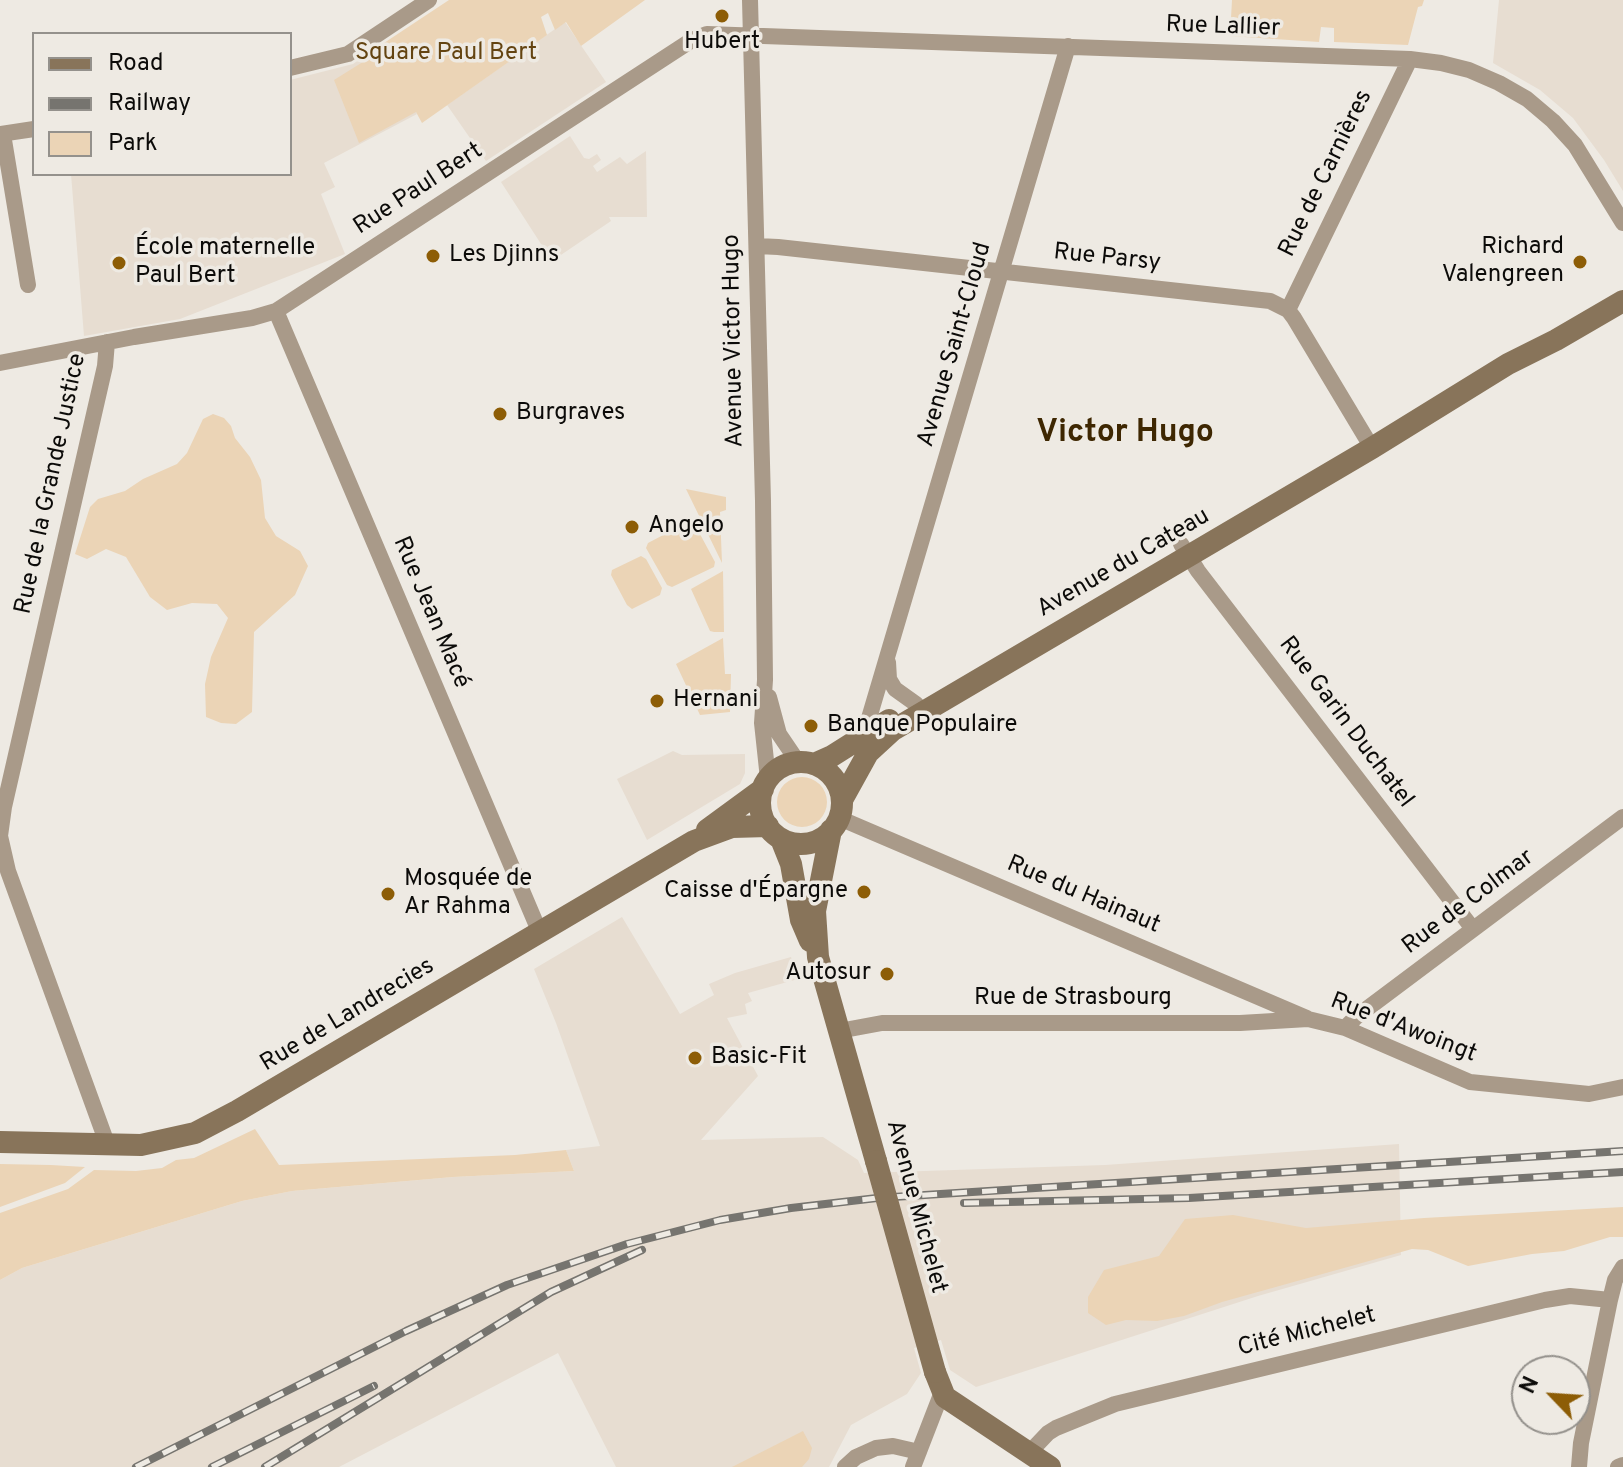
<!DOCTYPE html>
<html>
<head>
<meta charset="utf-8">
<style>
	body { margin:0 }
	#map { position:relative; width:1623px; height:1467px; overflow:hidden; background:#eeeae3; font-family:Overpass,sans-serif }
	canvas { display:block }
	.legend { position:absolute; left:32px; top:32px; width:260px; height:144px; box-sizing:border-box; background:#eeeae3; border:2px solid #94918c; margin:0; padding:10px 14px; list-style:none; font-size:24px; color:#0c0b09 }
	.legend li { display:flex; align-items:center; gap:16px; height:40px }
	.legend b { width:40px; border:2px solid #94918c }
	.north { position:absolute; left:1511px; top:1355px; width:80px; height:80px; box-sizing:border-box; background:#eeeae3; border:2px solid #94918c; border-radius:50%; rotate:295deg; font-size:22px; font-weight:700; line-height:32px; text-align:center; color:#0c0b09 }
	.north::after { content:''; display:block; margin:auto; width:28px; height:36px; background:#8d5d06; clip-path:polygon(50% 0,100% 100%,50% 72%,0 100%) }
</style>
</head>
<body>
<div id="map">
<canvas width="1623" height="1467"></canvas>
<ul class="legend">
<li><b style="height:10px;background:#88745a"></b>Road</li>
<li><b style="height:10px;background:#76746f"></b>Railway</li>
<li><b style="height:22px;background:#ebd4b6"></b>Park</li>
</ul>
<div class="north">N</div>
</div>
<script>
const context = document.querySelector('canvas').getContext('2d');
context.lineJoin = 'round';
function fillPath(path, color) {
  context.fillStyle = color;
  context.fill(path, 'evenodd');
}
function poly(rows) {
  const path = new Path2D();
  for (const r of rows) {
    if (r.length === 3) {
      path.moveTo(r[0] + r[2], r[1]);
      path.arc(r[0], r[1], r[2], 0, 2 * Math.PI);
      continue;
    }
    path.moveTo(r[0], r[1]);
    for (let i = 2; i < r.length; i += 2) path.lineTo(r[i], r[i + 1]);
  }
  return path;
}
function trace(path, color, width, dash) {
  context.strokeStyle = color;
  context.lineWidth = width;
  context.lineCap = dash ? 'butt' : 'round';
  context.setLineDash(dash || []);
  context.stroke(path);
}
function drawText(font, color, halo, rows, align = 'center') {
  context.font = font + ' Overpass,sans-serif';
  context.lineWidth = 7;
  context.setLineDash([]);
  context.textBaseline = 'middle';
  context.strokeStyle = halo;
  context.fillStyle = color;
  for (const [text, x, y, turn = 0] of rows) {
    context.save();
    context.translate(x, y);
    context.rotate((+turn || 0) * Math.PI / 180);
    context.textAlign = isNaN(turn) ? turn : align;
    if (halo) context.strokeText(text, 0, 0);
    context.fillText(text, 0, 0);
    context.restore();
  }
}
fillPath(poly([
	[1499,0,1623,0,1623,191,1604,160,1573,118,1540,90,1493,63],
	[565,22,606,82,486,161,447,105],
	[381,45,417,114,324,163,335,187,321,194,345,254,180,319,84,336,71,174,290,174,290,80,353,64],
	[570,136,584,158,589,159,597,154,601,160,593,166,597,172,620,157,627,164,646,151,647,217,609,217,611,221,552,261,501,182],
	[673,751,682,755,745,754,745,773,740,784,647,840,617,779],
	[622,917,680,1014,714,995,709,984,735,973,791,957,798,979,748,993,752,1001,745,1004,747,1014,727,1018,758,1076,701,1140,823,1137,858,1160,864,1173,1105,1165,1399,1144,1401,1255,1258,1296,976,1387,950,1370,941,1340,914,1348,921,1373,907,1394,851,1425,829,1467,616,1467,558,1353,339,1467,0,1467,0,1280,22,1268,242,1201,292,1191,453,1177,574,1171,566,1150,600,1146,556,1023,534,969]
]), '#e7ddd1');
fillPath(poly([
	[449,0,645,0,581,46,566,22,555,30,548,13,541,17,547,35,422,123,416,112,359,143,334,80,382,50,381,45],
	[1232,0,1424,0,1422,6,1418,7,1408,45,1334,42,1334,28,1321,27,1319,42,1230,36],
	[213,414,224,418,231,426,235,438,250,457,261,480,265,518,276,536,300,551,308,566,295,595,254,632,252,712,236,724,221,723,206,717,205,684,211,657,228,618,217,604,192,603,167,610,150,597,126,557,106,549,87,559,75,554,90,507,98,499,125,491,143,479,177,464,187,453,203,419],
	[686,489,726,497,726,510,720,512,722,563],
	[690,521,694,523,715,562,714,567,672,587,667,585,646,548,648,543],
	[641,556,646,559,662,588,660,595,632,609,627,605,611,575,612,570],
	[723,571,724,632,714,632,710,631,691,589],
	[723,638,725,674,731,674,730,712,700,715,676,664],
	[802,802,25],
	[255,1129,279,1165,515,1155,566,1150,574,1171,453,1177,292,1191,242,1201,22,1268,0,1280,0,1213,68,1189,94,1170,136,1171,162,1168,176,1160,194,1158],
	[0,1164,51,1165,85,1167,65,1183,0,1207],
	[1623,1207,1623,1237,1610,1237,1564,1251,1532,1254,1468,1266,1428,1250,1412,1249,1222,1302,1184,1316,1157,1321,1126,1320,1106,1325,1088,1313,1088,1297,1104,1270,1159,1256,1185,1219,1233,1215,1306,1228,1424,1218],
	[803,1431,812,1448,809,1459,802,1467,732,1467]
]), '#ebd4b6');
trace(poly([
	[750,0,763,501,765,680,762,723,768,779],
	[290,68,348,54,429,0],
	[0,134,34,129],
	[3,134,28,285],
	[757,246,778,247,1270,301,1288,310,1294,318,1372,448],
	[1288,310,1410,59],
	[276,311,540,933],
	[107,342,105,366,4,807,0,836,8,871,108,1146],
	[0,363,134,337,252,318,276,311,692,40,707,34,1410,59,1441,63,1469,70,1499,83,1527,99,1553,121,1575,145,1623,223],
	[1181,544,1198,571,1473,929],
	[888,662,889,679,895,689,916,704,922,713],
	[769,697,779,734,798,762],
	[864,735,1068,46],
	[839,818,1307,1018],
	[1345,1028,1356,1017,1623,817],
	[839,1031,882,1023,1240,1023,1308,1019,1345,1028,1470,1082,1589,1094,1623,1087],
	[1029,1453,1048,1433,1056,1428,1115,1404,1545,1300,1570,1296,1610,1300],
	[845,1467,856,1457,876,1448,893,1446,919,1452],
	[913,1467,942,1392],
	[1579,1467,1581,1443,1610,1300,1615,1280,1623,1267],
	[1618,1467,1623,1465]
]), '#a99a89', 16);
trace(poly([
	[801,803,41],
	[814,764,832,756,889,720],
	[842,800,868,753,893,730,1372,448,1508,364,1556,340,1623,301],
	[707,830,763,789],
	[831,830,815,911,818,957,876,1161],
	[781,839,791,864,801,920,810,941],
	[0,1142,141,1145,195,1133,237,1111,694,841,732,827,768,826],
	[935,1372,945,1397,1050,1467]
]), '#88745a', 22);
const rail = poly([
	[964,1203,1189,1198,1623,1172],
	[136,1467,406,1331,507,1285,627,1244,720,1220,791,1208,877,1198,1623,1151],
	[212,1467,374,1386],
	[265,1467,551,1292,642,1250]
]);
trace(rail, '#76746f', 8);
trace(rail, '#eeeae3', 5, [15]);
trace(poly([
	[876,1161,935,1372]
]), '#88745a', 22);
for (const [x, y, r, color] of [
	[722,16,8,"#8d5d06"],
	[433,256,8,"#8d5d06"],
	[1580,262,8,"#8d5d06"],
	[119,263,8,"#8d5d06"],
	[500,414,8,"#8d5d06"],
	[632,527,8,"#8d5d06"],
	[657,701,8,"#8d5d06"],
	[811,726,8,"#8d5d06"],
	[864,892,8,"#8d5d06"],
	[388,894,8,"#8d5d06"],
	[887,974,8,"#8d5d06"],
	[695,1058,8,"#8d5d06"]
]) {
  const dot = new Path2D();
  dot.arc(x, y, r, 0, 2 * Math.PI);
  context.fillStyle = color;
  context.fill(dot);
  trace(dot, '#eeeae3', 3);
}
drawText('24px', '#0c0b09', '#eeeae3', [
	["Rue Lallier",1223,28,2],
	["Rue de Carnières",1327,174,-64],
	["Rue Paul Bert",419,190,-33],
	["Rue Parsy",1107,259,6],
	["Avenue Victor Hugo",735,341,-91],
	["Avenue Saint-Cloud",956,345,-74],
	["Rue de la Grande Justice",52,484,-78],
	["Avenue du Cateau",1124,564,-30],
	["Rue Jean Macé",430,613,67],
	["Rue Garin Duchatel",1345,723,53],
	["Rue du Hainaut",1083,896,23],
	["Rue de Colmar",1469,903,-37],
	["Rue de Strasbourg",1073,999],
	["Rue de Landrecies",348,1016,-31],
	["Rue d'Awoingt",1403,1029,21],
	["Avenue Michelet",915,1207,75],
	["Cité Michelet",1307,1333,-14]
]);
drawText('24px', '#0c0b09', '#eeeae3', [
	["Hubert",722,43,"center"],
	["Richard",1564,248,"right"],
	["Valengreen",1564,276,"right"],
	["École maternelle",135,249],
	["Paul Bert",135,277],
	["Les Djinns",449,256],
	["Burgraves",516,414],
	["Angelo",648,527],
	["Hernani",673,701],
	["Banque Populaire",827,726],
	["Mosquée de",404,880],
	["Ar Rahma",404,908],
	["Caisse d'Épargne",848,892,"right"],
	["Autosur",871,974,"right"],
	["Basic-Fit",711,1058]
], 'left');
drawText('24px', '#644411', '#eeeae3', [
	["Square Paul Bert",446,54]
]);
drawText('bold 32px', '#3e2702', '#eeeae3', [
	["Victor Hugo",1125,435]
]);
</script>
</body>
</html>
